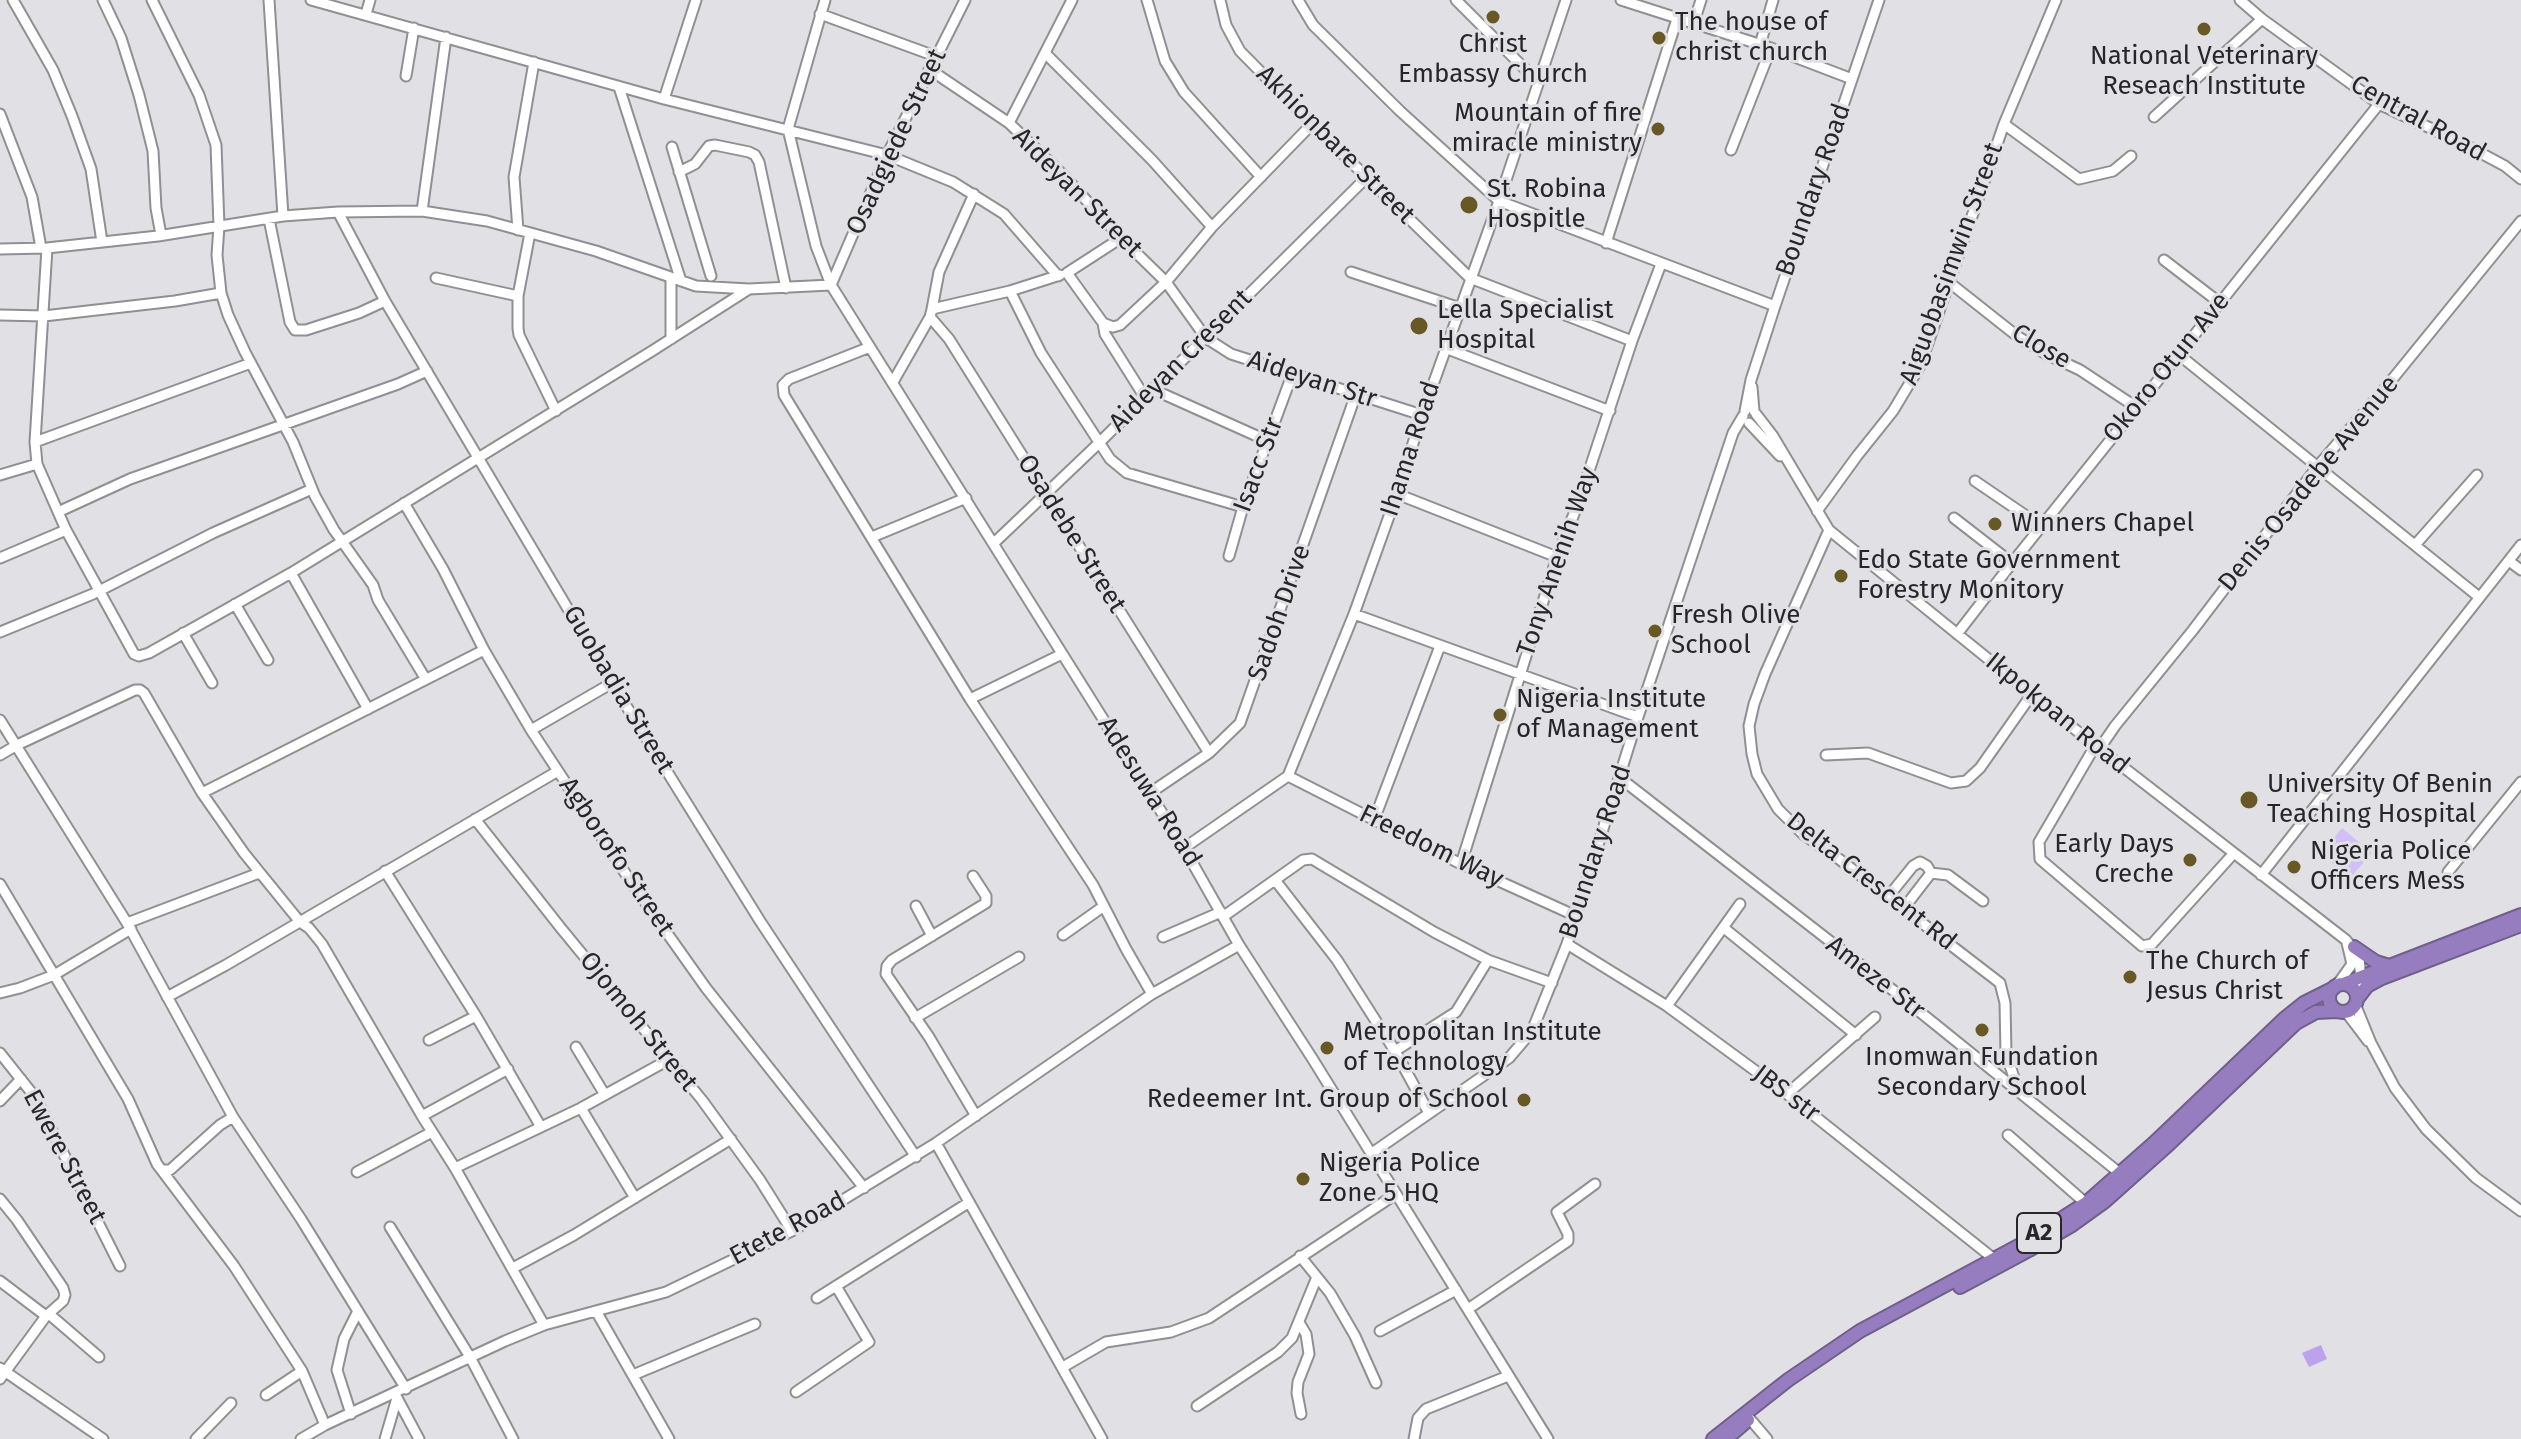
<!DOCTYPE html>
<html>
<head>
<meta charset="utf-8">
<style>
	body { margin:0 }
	canvas { display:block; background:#e1e0e4 }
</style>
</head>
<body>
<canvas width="2521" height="1439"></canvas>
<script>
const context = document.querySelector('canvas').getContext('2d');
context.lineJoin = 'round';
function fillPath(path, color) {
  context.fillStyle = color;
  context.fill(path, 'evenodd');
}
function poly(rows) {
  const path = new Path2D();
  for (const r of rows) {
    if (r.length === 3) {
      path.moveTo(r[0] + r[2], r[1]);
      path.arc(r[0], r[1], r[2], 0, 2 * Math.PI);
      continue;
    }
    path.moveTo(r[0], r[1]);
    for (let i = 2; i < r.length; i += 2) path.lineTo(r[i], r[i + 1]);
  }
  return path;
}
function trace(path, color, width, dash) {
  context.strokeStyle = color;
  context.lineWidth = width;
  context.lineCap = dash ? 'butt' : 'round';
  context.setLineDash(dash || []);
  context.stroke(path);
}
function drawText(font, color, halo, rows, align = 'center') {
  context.font = font + ' "Fira Sans",sans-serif';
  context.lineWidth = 6;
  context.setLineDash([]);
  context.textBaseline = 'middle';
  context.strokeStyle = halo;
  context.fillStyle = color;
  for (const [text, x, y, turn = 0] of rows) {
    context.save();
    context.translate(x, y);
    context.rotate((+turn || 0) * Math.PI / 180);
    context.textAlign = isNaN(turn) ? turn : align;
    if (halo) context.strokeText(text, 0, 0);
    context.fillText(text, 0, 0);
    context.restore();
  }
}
fillPath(poly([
	[2342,828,2372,853,2350,878,2321,854]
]), '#d3bff7');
fillPath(poly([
	[2321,1345,2327,1359,2309,1367,2302,1353]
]), '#bda1ed');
const minor = poly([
	[13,0,53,70,72,116,91,169,102,242],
	[103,0,121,38,139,95,153,151,156,208,161,235],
	[152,0,199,95,216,145,219,226,217,255,221,293,228,315,245,352,293,442,315,496,334,530,373,585,378,600,425,678],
	[269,0,283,216],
	[311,0,664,99,887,155,953,182,1004,214,1058,276],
	[825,0,788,129,816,246,831,285,1184,848,1239,945,1312,1058,1548,1439],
	[1147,0,1165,61,1184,92,1261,177],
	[1220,0,1226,25,1240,51,1312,124,1470,278,1632,341],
	[1298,0,1313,25,1400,111,1499,201,1775,306],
	[1456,0,1538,82],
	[1621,0,1771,48,1852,79],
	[2240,0,2262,19,2379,104,2462,143,2505,166,2521,179],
	[366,14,370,0],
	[820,14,935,56],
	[1693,25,1701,0],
	[1760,45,1773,0],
	[1046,54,1152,160,1212,227],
	[929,69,1009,123,1064,176,1121,238,1166,282,1206,338,1231,354,1422,415],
	[406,76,414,28],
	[619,87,681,281],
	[664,99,696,0],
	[0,114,32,197,41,248],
	[2154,117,2262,19],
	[1009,123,1072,0],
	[2004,124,2079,179,2113,171,2131,156],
	[672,147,711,276],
	[1731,150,1771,48],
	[679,172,695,164,709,146,715,145,749,152,755,155,759,162,786,288],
	[422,211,446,37],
	[338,212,385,301,612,683,760,921,916,1157],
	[269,219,290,322,295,330,306,330,359,313,385,301],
	[518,230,514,177,534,62],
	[530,233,518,296,518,328,519,335,556,411],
	[1121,238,1067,273,1103,323,1113,327,1120,325,1166,282,1212,227,1312,124],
	[1606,243,1677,19],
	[47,248,35,442,37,464,66,530,134,654,139,656,149,653,291,573,652,351,749,289],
	[0,249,47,248,158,236,283,216,338,212,422,211,487,221,596,251,696,286,749,289,831,285],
	[2164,260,2220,303],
	[1351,272,1460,308],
	[436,278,518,296],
	[671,278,671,339],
	[1950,283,2017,336,2046,354,2080,370,2136,407],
	[831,285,887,155,965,0],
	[1010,291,1041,353,1110,459,1127,473,1243,507],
	[932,309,939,272,974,194],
	[0,315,44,316,175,301,221,293],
	[930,317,949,339,1209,753],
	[1103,323,1105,334,1144,396],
	[870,347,789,379,783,385,784,395,970,699,1093,885,1126,949,1152,994],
	[1445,348,1610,411],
	[2178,354,2479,597],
	[893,382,930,317,932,309,1010,291,1060,275],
	[1752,387,1754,411],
	[1152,389,1268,441],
	[1745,411,1751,380,1775,306,1879,0],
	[1756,414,1773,436,1829,530,2087,739,2346,940,2359,956,2361,982],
	[1749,423,1780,456],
	[35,442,251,363],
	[0,475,37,464],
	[1975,481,2041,526],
	[1397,494,1557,557],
	[404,503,443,569,484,650,531,730,633,885,706,988,864,1188],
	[1817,511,1857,456,1893,411,1920,366,2004,124,2056,0],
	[58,512,130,479,398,384,427,371],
	[1954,518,2012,563],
	[1829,530,1765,674,1754,704,1749,726,1752,754,1757,774,1778,809,1804,835,1839,859,2000,983,2005,1003,2006,1054,2019,1092],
	[872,537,966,498],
	[994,543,1099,443,1367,177],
	[2415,545,2477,475],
	[1229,556,1243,507,1292,375],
	[0,558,66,530],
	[2509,561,2521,570],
	[291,573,368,709],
	[235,604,268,660],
	[1354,614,1638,717],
	[0,632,93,594,213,533,312,489],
	[183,633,212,683],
	[1957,634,2012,563,2379,104],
	[970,699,1062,654],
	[0,720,127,923,233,1117,301,1219,406,1389],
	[531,730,612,683],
	[2095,746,2039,842,2040,859,2142,946,2152,944,2234,853],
	[2100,748,2115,726,2193,630,2318,466,2386,387,2521,221],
	[0,755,17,745,135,690,140,690,144,693,202,793,244,853,300,922,309,928,322,944,422,1116,455,1168,544,1325],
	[1826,755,1868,753,1951,783,1966,781,1980,768,2032,694],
	[1288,776,1461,864,1576,916],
	[1620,778,1894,991,2122,1175],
	[202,793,484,650],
	[1150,793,1209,753,1240,723,1356,394],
	[475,819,560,927,702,1100,760,1180,792,1231],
	[1374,820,1440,646],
	[1184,848,1288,776,1354,614,1397,494,1422,415,1499,201,1566,0],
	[1461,864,1557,557,1579,501,1632,341,1661,264],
	[385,871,476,1016,541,1127],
	[2448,872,2521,782],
	[2261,875,2521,545],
	[973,876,986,896,986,903,892,960,887,966,886,974,929,1037,976,1116],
	[1275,880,1337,960,1395,1051,1429,1113],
	[0,884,128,1099,157,1164,234,1266,302,1371,325,1425],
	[1888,897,1913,866,1920,862,1927,866,1931,873,1948,875,1983,901],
	[916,906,932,936],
	[1904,908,1931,873],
	[1224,916,1303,860,1312,859,1434,932,1488,960,1552,983],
	[127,923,259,873],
	[1724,928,1856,1035],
	[1063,935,1104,906],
	[1163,937,1221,912],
	[1567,944,1667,1006,1787,1094,1994,1259],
	[2337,985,2352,964,2347,943],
	[0,993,20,988,54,975,131,929],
	[167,997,226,965,558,771],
	[2355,1004,2371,1043,2395,1088,2426,1129,2476,1178,2521,1211],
	[1667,1006,1740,904],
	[2346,1012,2368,1041],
	[915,1018,1019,957],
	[429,1040,476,1016],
	[576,1047,605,1095],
	[1395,1051,1456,1012,1488,960],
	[0,1053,35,1097,120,1266],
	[1787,1094,1875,1017],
	[0,1101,21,1079],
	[581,1108,635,1198],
	[422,1116,508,1069],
	[2008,1135,2090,1207],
	[936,1143,1102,1439],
	[1372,1153,1509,1058,1532,1031,1567,944,1638,717,1733,433,1743,416],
	[455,1168,581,1108,670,1059],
	[163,1170,170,1170,220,1125,233,1117],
	[357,1172,432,1132],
	[0,1199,17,1220,63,1288,65,1295,63,1301,46,1316,0,1379],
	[390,1227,470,1357,513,1439],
	[1300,1256,1330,1293,1355,1336,1376,1383],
	[513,1268,574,1235,731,1139],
	[0,1281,46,1316],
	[817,1298,968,1203],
	[1468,1309,1568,1241,1568,1234,1557,1212,1595,1184],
	[596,1311,669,1439],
	[49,1314,99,1357],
	[1300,1324,1306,1334,1309,1354,1298,1382,1297,1393,1301,1414],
	[1380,1331,1456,1290],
	[1063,1367,1106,1342,1171,1332,1209,1318,1396,1194],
	[0,1368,103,1439],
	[633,1375,755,1324],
	[796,1392,869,1342,836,1286],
	[395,1394,419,1439],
	[266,1395,302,1371],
	[1197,1406,1278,1352,1292,1338,1317,1277],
	[351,1414,337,1370,344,1339,358,1311],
	[1750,1419,1767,1439],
	[196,1439,231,1403],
	[301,1439,325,1425,505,1341,544,1325,666,1292,792,1231,936,1143,1152,994,1239,945],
	[385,1439,397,1398],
	[1414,1439,1418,1418,1426,1409,1508,1376]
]);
const highway = poly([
	[2354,947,2376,962,2389,966],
	[2343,984,2521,915],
	[2343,998,14],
	[2357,999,2367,986,2382,978,2521,925],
	[1960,1287,2029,1250,2072,1225,2104,1202,2169,1144,2296,1023,2316,1012,2337,1011],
	[1713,1439,1788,1380,1860,1331,2022,1244,2086,1203,2154,1143,2284,1019,2304,1003,2334,988],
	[1726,1439,1748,1420]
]);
trace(minor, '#908f92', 13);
trace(highway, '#6f5f8a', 16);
trace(minor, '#fff', 9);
trace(highway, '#967dbf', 12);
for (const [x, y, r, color] of [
	[1493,17,8,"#685825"],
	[2204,29,8,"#685825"],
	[1659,38,8,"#685825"],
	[1658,129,8,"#685825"],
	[1469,205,10,"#685825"],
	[1419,326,10,"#685825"],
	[1995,524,8,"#685825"],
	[1841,576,8,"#685825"],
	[1655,631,8,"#685825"],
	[1500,715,8,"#685825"],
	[2249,800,10,"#685825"],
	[2190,860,8,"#685825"],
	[2294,867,8,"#685825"],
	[2130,977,8,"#685825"],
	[1982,1030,8,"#685825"],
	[1327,1048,8,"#685825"],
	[1524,1100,8,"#685825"],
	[1303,1179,8,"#685825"]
]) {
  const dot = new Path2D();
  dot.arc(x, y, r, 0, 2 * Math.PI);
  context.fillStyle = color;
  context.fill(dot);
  trace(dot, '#e1e0e4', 3);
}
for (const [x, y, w] of [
	[2039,1233,44]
]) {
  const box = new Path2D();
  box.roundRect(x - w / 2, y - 20, w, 40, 6);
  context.fillStyle = '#e1e0e4';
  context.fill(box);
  trace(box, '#272628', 2);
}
drawText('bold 24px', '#272628', null, [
	["A2",2039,1233]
]);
drawText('26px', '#272628', '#e1e0e4', [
	["The house of",1675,23],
	["christ church",1675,53],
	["Christ",1493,45,"center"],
	["Embassy Church",1493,75,"center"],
	["National Veterinary",2204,57,"center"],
	["Reseach Institute",2204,87,"center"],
	["Mountain of fire",1642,114,"right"],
	["miracle ministry",1642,144,"right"],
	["St. Robina",1487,190],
	["Hospitle",1487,220],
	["Lella Specialist",1437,311],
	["Hospital",1437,341],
	["Winners Chapel",2011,524],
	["Edo State Government",1857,561],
	["Forestry Monitory",1857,591],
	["Fresh Olive",1671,616],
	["School",1671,646],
	["Nigeria Institute",1516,700],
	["of Management",1516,730],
	["University Of Benin",2267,785],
	["Teaching Hospital",2267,815],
	["Early Days",2174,845,"right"],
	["Creche",2174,875,"right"],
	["Nigeria Police",2310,852],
	["Officers Mess",2310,882],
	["The Church of",2146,962],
	["Jesus Christ",2146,992],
	["Metropolitan Institute",1343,1033],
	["of Technology",1343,1063],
	["Inomwan Fundation",1982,1058,"center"],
	["Secondary School",1982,1088,"center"],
	["Redeemer Int. Group of School",1508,1100,"right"],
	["Nigeria Police",1319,1164],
	["Zone 5 HQ",1319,1194]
], 'left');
drawText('26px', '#272628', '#e1e0e4', [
	["Central Road",2418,119,29],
	["Osadgiede Street",897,142,-65],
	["Akhionbare Street",1335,145,45],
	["Boundary Road",1814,190,-71],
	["Aideyan Street",1077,193,45],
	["Aiguobasimwin Street",1952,264,-70],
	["Close",2041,347,30],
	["Aideyan Cresent",1181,361,-45],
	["Okoro Otun Ave",2167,368,-51],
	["Aideyan Str",1312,380,18],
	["Ihama Road",1411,449,-72],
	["Isacc Str",1259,465,-70],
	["Denis Osadebe Avenue",2309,484,-51],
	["Osadebe Street",1071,534,58],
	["Tony Anenih Way",1558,562,-71],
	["Sadoh Drive",1280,613,-71],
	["Guobadia Street",618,690,59],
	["Ikpokpan Road",2057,714,39],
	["Adesuwa Road",1149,792,58],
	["Freedom Way",1431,847,26],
	["Boundary Road",1596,852,-72],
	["Agborofo Street",616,857,56],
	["Delta Crescent Rd",1871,882,38],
	["Ameze Str",1875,978,38],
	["Ojomoh Street",638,1022,51],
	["JBS str",1786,1094,37],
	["Ewere Street",64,1157,62],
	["Etete Road",788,1229,-28]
]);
</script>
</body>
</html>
